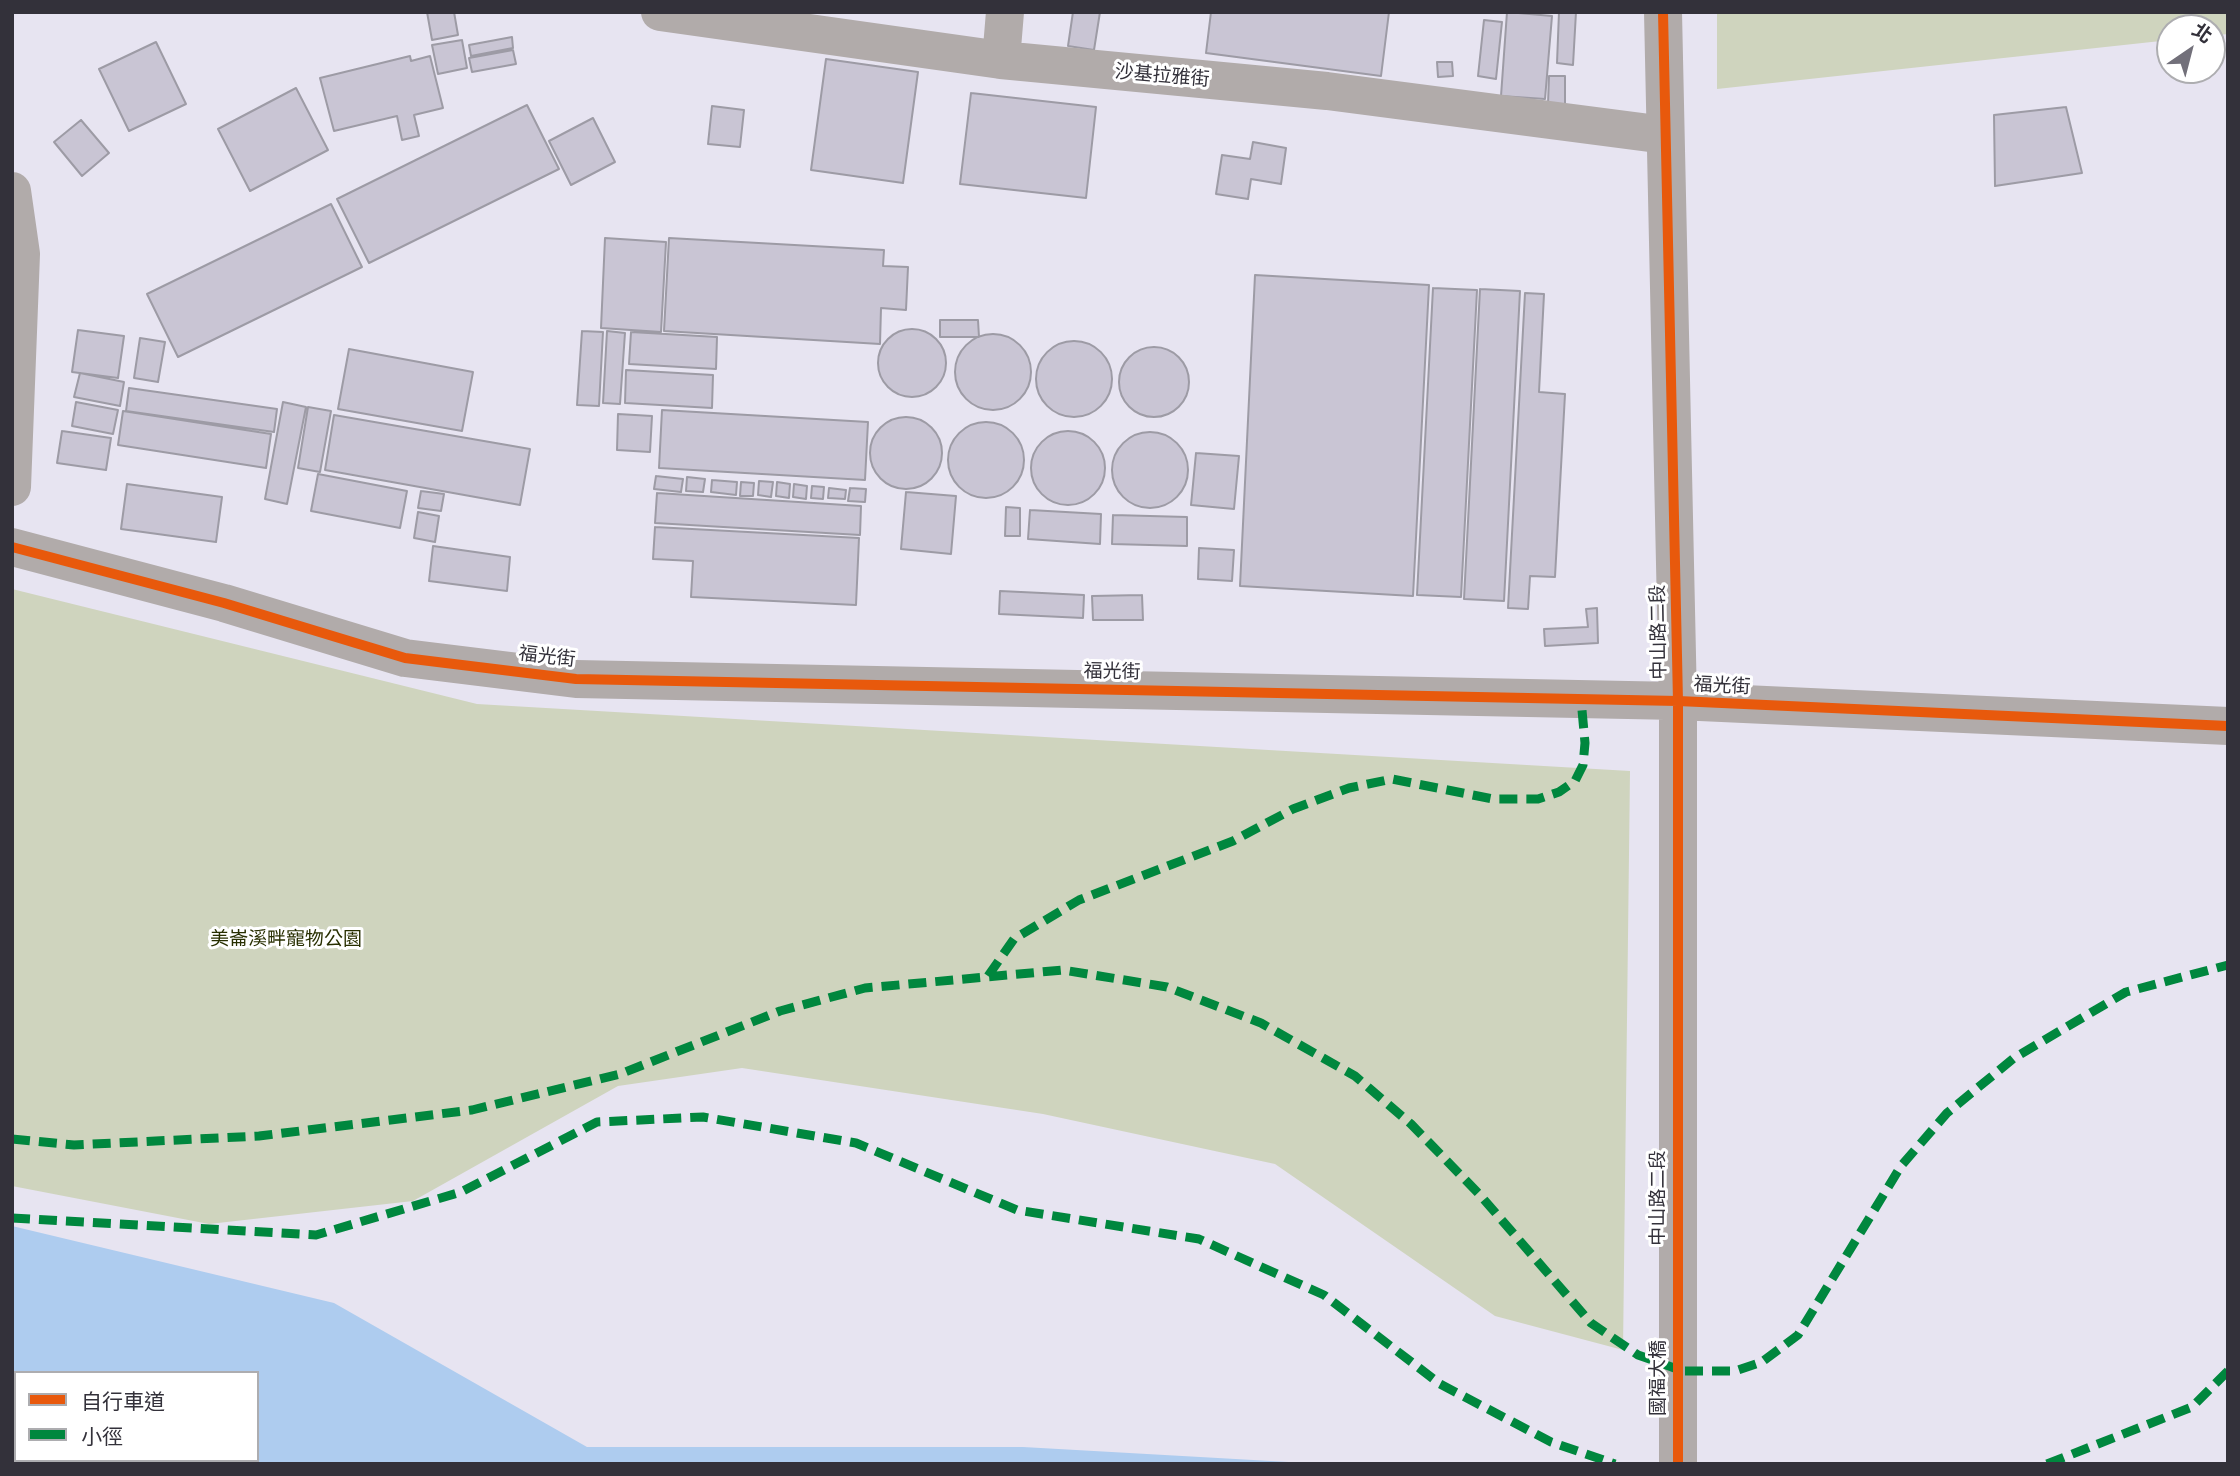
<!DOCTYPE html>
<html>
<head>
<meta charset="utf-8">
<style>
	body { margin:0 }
	#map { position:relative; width:2240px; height:1476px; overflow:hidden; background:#e7e4f1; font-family:Rubik,"Noto Sans TC",sans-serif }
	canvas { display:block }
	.frame { position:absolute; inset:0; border:14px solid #33313a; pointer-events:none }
	.legend { position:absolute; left:14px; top:1371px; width:245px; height:91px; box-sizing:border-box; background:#fff; border:2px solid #adadb0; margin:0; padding:9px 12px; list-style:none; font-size:21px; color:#33313a }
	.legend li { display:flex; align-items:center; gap:14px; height:35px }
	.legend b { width:35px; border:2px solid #adadb0 }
	.north { position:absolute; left:2156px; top:14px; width:70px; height:70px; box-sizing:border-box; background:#fff; border:2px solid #adadb0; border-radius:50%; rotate:35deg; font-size:19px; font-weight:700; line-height:28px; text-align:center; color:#33313a }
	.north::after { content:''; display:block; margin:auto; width:24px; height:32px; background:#72707a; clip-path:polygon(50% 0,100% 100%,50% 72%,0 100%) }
</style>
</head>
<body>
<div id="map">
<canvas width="2240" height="1476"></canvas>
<div class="frame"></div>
<ul class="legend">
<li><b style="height:9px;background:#e8590c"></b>自行車道</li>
<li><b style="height:9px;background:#00873e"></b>小徑</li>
</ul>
<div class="north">北</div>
</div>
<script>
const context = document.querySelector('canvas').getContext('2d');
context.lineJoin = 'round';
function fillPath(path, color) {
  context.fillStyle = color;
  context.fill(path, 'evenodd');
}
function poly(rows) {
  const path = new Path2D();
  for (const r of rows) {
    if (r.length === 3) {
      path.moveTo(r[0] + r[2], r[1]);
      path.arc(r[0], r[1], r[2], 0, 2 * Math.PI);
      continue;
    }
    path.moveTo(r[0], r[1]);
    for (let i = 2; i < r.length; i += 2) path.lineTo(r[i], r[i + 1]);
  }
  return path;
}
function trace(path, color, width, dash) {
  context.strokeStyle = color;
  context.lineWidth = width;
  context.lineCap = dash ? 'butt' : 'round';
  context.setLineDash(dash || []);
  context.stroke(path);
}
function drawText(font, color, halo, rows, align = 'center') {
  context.font = font + ' Rubik,"Noto Sans TC",sans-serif';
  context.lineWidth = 6;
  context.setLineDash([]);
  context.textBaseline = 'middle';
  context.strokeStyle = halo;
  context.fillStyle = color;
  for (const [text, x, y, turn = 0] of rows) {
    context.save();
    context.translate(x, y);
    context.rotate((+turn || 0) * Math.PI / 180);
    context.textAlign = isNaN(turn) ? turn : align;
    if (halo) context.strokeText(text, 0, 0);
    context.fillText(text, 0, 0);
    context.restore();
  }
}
fillPath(poly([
	[1717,12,2228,12,2228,34,2212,36,2212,28,2170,28,2170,40,1717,89],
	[12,589,477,704,1630,771,1623,1350,1495,1316,1275,1164,1043,1114,742,1068,618,1086,413,1201,209,1224,12,1186]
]), '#cfd4be');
fillPath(poly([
	[12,1226,334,1303,587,1447,1023,1447,1324,1464,12,1464],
	[16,1373,257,1373,257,1460,16,1460]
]), '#aeccef');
const building = poly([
	[427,12,454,12,458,35,432,40,427,12],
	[1073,12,1100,12,1094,50,1068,46,1073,12],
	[1211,12,1389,12,1381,76,1206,53,1211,12],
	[1507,12,1552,16,1545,99,1501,96,1507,12],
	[1559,12,1576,12,1573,65,1557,63,1559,12],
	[1484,20,1502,22,1496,79,1478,76,1484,20],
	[512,37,513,48,471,56,469,45,512,37],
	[462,40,467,68,438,74,432,45,462,40],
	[156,42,186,104,129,131,99,69,156,42],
	[513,50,516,64,472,72,469,58,513,50],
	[410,56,411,61,430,56,443,108,414,115,419,136,402,140,397,116,334,131,320,78,410,56],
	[826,59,918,72,903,183,811,170,826,59],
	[1437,62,1452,62,1453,76,1438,77,1437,62],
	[1549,76,1565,76,1565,105,1548,104,1549,76],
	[296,88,328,150,250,191,218,129,296,88],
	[971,93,1096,107,1086,198,960,184,971,93],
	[527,105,559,169,369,263,337,199,527,105],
	[712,106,744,110,740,147,708,144,712,106],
	[2066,107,2082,173,1995,186,1994,115,2066,107],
	[593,118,615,162,571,185,549,141,593,118],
	[81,120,109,153,82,176,54,142,81,120],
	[1253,142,1286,148,1281,184,1251,179,1248,199,1216,194,1222,155,1250,159,1253,142],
	[331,204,362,267,178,357,147,294,331,204],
	[605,238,666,242,661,332,601,328,605,238],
	[669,238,884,250,883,266,908,267,906,310,881,308,880,344,664,331,669,238],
	[1255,275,1429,285,1413,596,1240,586,1255,275],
	[1433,288,1477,290,1461,597,1417,595,1433,288],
	[1480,289,1520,291,1504,601,1464,599,1480,289],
	[1525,293,1544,294,1539,392,1565,394,1555,577,1530,576,1528,609,1508,608,1525,293],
	[940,320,978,320,979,337,940,337,940,320],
	[912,363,34],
	[78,330,124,336,118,378,72,372,78,330],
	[582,331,603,332,599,406,577,405,582,331],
	[607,331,625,333,620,404,603,403,607,331],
	[631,332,717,337,716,369,629,364,631,332],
	[993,372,38],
	[140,338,165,342,158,382,134,378,140,338],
	[1074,379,38],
	[1154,382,35],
	[349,349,473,372,462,431,338,409,349,349],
	[626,370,713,375,712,408,625,403,626,370],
	[80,373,124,382,120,406,74,397,80,373],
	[129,388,277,409,274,432,126,411,129,388],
	[76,402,118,410,113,434,72,426,76,402],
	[283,402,306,407,287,504,265,499,283,402],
	[308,407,331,411,320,472,298,468,308,407],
	[662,410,868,422,865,480,659,468,662,410],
	[123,411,271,434,266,468,118,445,123,411],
	[618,414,652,416,650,452,617,450,618,414],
	[334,415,530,449,520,505,325,470,334,415],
	[906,453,36],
	[986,460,38],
	[1068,468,37],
	[62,431,111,438,106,470,57,463,62,431],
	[1150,470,38],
	[1196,453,1239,456,1234,509,1191,505,1196,453],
	[318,474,407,491,400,528,311,511,318,474],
	[656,476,683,479,681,492,654,489,656,476],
	[687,477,705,479,703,492,686,491,687,477],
	[712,480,737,482,736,495,711,492,712,480],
	[759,481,773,482,771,497,758,495,759,481],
	[741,482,754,483,753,496,740,496,741,482],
	[777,482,790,484,789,498,776,496,777,482],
	[127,484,222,497,216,542,121,529,127,484],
	[794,484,807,486,806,499,793,497,794,484],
	[812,486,824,487,823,499,811,498,812,486],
	[829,488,846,490,845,499,828,498,829,488],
	[850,488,866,489,865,502,848,501,850,488],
	[421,491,444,494,441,511,418,508,421,491],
	[906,492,956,496,951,554,901,549,906,492],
	[657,493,861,506,860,535,655,523,657,493],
	[1006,507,1020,508,1020,536,1005,536,1006,507],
	[1030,510,1101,514,1100,544,1028,539,1030,510],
	[418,512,439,516,435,542,414,538,418,512],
	[1113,515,1187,517,1187,546,1112,544,1113,515],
	[655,527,859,538,856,605,691,597,693,561,653,559,655,527],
	[433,546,510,557,507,591,429,581,433,546],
	[1199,548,1234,550,1232,581,1198,579,1199,548],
	[1000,591,1084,595,1083,618,999,614,1000,591],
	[1142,595,1143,620,1093,620,1092,596,1142,595],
	[1597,608,1598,643,1545,646,1544,629,1588,627,1586,609,1597,608]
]);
fillPath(building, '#c9c5d4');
trace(building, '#9d9ba5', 2);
trace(poly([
	[660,12,1001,60,1327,91,1665,135],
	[1663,12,1678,701,1678,1464],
	[1001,60,1005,12],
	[12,191,21,254,12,487],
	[12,547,224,603,405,658,576,679,1678,701,2228,726]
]), '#b1abaa', 38);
trace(poly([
	[988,976,1014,939,1079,900,1233,841,1293,809,1349,788,1392,779,1493,799,1538,799,1559,792,1575,781,1583,765,1585,743,1581,699],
	[12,1139,74,1145,259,1136,472,1110,620,1074,780,1011,865,988,1063,970,1167,987,1261,1023,1355,1076,1411,1124,1480,1195,1591,1323,1638,1355,1683,1371,1735,1371,1762,1362,1798,1335,1901,1166,1947,1113,2014,1058,2126,992,2228,965],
	[12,1218,316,1235,461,1192,597,1122,703,1117,856,1143,1017,1210,1199,1239,1324,1295,1440,1384,1551,1442,1615,1464],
	[2047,1464,2192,1407,2228,1371]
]), '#00873e', 9, [18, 9]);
trace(poly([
	[1663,12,1678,701,1678,1464],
	[12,547,224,603,405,658,576,679,1678,701,2228,726]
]), '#e8590c', 10);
drawText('19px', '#33313a', '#fff', [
	["沙基拉雅街",1162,76,5],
	["中山路二段",1659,632,-91],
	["福光街",547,657,7],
	["福光街",1112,672,1],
	["福光街",1722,686,3],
	["中山路二段",1659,1198,-90],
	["國福大橋",1659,1378,-90]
]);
drawText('19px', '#282f01', '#fff', [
	["美崙溪畔寵物公園",286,940]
]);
</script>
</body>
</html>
